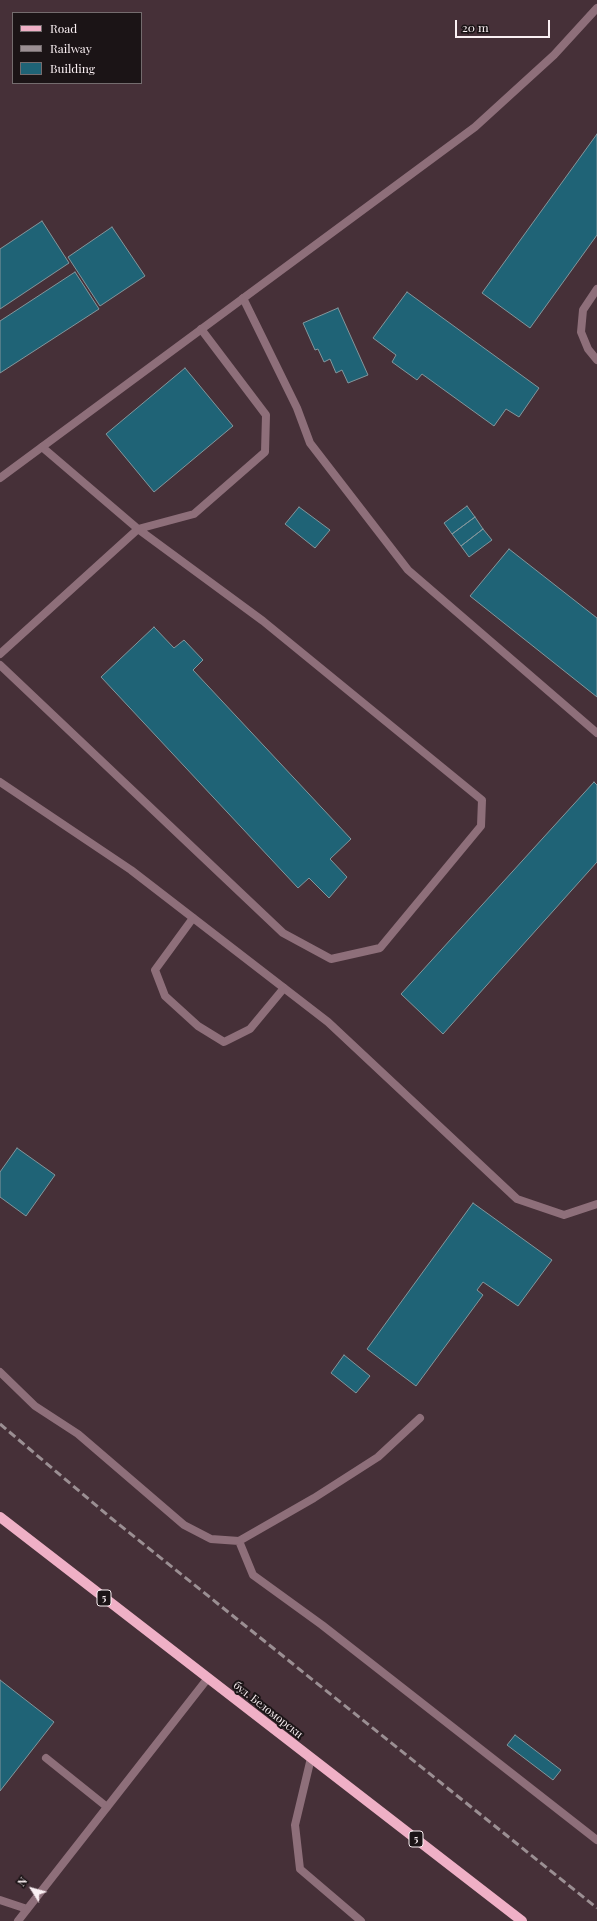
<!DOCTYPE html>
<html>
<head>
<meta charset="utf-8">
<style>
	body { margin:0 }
	#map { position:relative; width:597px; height:1921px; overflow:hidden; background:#38292e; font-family:"Playfair Display",serif }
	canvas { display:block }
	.legend { position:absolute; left:12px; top:12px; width:130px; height:72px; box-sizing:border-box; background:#1b1416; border:1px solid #746c6e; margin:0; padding:5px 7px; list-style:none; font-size:12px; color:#faf0f3 }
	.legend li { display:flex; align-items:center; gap:8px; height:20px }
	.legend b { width:20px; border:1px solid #746c6e }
	.north { position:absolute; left:12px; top:1869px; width:40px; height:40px; -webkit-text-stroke:3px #1b1416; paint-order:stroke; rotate:307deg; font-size:11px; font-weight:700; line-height:16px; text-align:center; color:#faf0f3 }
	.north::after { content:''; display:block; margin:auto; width:14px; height:18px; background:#faf0f3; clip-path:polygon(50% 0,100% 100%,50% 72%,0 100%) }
	.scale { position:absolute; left:455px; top:20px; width:95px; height:18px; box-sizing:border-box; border:2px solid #faf0f3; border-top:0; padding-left:5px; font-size:12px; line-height:14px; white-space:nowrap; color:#faf0f3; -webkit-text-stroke:3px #1b1416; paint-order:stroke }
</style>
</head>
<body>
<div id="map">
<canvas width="597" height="1921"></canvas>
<ul class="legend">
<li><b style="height:5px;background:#efb0c6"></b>Road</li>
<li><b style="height:5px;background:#9b8f93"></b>Railway</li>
<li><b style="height:11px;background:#1f6376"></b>Building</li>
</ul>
<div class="north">N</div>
<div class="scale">20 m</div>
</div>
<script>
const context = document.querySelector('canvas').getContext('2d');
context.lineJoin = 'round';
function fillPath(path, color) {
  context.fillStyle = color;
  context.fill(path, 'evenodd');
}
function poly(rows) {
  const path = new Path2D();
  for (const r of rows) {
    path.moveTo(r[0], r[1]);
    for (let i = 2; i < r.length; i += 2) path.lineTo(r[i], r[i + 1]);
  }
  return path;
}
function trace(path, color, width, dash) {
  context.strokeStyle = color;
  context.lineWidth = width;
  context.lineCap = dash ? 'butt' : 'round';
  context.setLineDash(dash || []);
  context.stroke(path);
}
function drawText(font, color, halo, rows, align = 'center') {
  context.font = font + ' "Playfair Display",serif';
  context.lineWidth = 4;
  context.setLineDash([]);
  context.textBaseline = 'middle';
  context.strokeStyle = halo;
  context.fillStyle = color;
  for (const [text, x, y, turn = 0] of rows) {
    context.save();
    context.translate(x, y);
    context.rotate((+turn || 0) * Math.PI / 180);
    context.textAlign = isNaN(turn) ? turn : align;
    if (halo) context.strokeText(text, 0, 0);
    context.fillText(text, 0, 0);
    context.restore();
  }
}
fillPath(poly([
	[0,0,597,0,597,1921,0,1921],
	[13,13,141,13,141,83,13,83]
]), '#463038');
const building = poly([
	[597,134,597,235,530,328,482,293,597,134],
	[42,221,69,263,0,309,0,249,42,221],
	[112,227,145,276,100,306,68,257,112,227],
	[75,272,99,309,0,373,0,321,75,272],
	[407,292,539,388,519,417,506,409,494,426,422,374,417,380,392,362,396,355,373,338,407,292],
	[338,308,368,375,348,383,342,370,336,373,330,359,324,362,318,349,315,350,303,323,338,308],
	[185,368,233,426,154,492,106,434,185,368],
	[467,506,475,517,452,534,444,523,467,506],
	[299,507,330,530,315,548,285,524,299,507],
	[475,517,483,529,461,546,452,534,475,517],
	[483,529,492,540,469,557,461,546,483,529],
	[509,549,597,618,597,697,470,596,509,549],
	[154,627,174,648,184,640,203,660,193,670,351,839,330,859,347,877,329,898,309,878,298,888,101,677,154,627],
	[594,782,597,785,597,862,443,1034,401,994,594,782],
	[17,1148,55,1175,26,1216,0,1197,0,1172,17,1148],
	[473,1203,552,1260,518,1306,483,1282,477,1290,483,1295,416,1386,367,1349,473,1203],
	[344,1355,370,1376,356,1393,331,1373,344,1355],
	[0,1680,54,1722,0,1791,0,1680],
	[515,1735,561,1770,553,1780,507,1745,515,1735]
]);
fillPath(building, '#1f6376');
trace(building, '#83969c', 1);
trace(poly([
	[597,289,583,310,581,332,588,349,597,360],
	[243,298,297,408,310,443,408,570,597,733],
	[0,654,138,529,194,514,265,452,266,415,201,329],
	[0,665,283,933,331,959,380,948,481,826,482,800,263,621,138,529,42,447],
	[193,918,155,970,165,996,198,1026,224,1042,250,1029,284,988],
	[46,1758,107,1807],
	[311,1758,295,1825,300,1869,361,1921],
	[0,1900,27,1909]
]), '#8e6f7a', 8);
trace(poly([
	[0,478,475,127,554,55,597,8],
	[0,782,131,870,328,1022,517,1199,564,1215,597,1204],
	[0,1372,35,1406,78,1434,184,1525,211,1539,239,1541,253,1575,322,1625,597,1840],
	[239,1541,314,1498,378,1457,420,1418],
	[18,1921,208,1678]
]), '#8e6f7a', 8);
trace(poly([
	[0,1517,522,1921]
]), '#efb0c6', 10);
trace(poly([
	[0,1424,111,1518,597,1908]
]), '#9b8f93', 3, [8, 4]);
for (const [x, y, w] of [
	[104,1598,14],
	[416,1839,14]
]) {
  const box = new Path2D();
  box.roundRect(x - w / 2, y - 8, w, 16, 3);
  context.fillStyle = '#1b1416';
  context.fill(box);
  trace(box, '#faf0f3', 1);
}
drawText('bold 10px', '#faf0f3', null, [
	["5",104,1598],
	["5",416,1839]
]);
drawText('11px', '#faf0f3', '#1b1416', [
	["бул. Беломорски",268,1710,38]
]);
</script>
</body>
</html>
